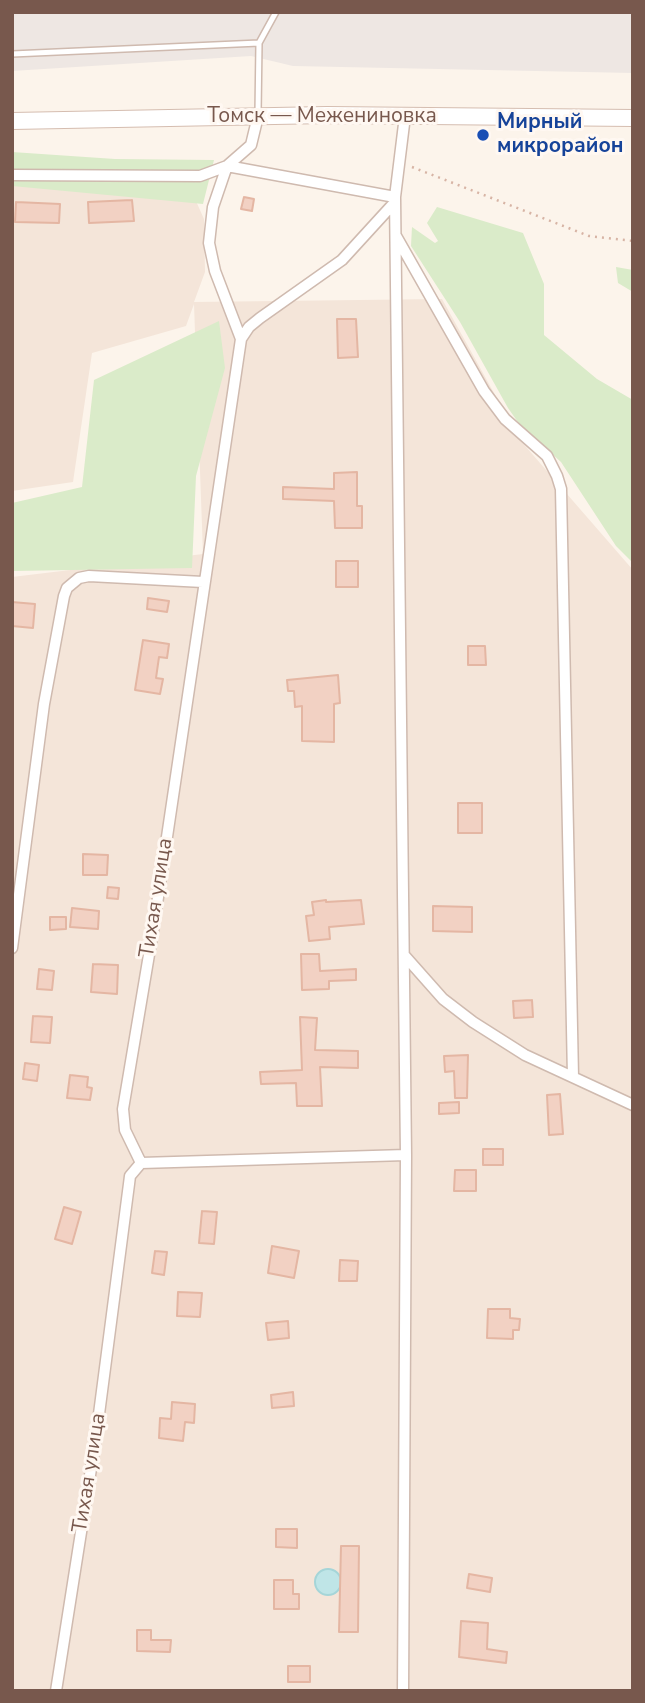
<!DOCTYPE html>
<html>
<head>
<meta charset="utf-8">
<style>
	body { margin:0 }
	#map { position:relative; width:645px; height:1703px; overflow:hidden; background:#fcf4eb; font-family:"Nunito Sans",sans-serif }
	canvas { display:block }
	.frame { position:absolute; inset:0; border:14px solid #78584d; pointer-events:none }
</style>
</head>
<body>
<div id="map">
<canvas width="645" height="1703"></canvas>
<div class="frame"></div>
</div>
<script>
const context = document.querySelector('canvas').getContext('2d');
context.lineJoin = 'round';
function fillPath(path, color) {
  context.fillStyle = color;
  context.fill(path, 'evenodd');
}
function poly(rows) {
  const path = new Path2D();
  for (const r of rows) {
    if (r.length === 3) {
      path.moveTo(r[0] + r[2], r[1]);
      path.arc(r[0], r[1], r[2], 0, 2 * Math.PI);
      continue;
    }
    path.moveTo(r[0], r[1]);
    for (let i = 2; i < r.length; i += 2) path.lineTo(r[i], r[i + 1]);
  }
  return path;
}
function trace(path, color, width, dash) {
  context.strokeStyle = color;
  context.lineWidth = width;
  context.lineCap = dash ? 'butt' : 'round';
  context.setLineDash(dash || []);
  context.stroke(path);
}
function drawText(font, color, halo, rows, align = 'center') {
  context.font = font + ' "Nunito Sans",sans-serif';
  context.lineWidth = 6;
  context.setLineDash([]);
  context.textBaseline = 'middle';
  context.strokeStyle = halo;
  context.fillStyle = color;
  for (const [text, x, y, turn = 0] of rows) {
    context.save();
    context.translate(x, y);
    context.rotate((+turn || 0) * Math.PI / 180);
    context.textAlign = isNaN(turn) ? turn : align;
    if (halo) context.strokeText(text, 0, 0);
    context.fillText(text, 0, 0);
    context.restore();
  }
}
fillPath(poly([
	[12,180,191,190,204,219,205,272,194,302,442,299,520,440,633,570,633,1691,12,1691,12,577,203,554,194,304,186,326,92,353,73,482,12,491]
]), '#f4e5d9');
fillPath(poly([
	[12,12,633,12,633,73,293,66,251,56,12,71]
]), '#eee7e3');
fillPath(poly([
	[12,152,115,159,214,160,203,204,12,186],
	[437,207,523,233,544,284,544,335,597,379,633,400,633,563,616,546,561,462,520,425,508,408,460,322,411,246,412,227,435,243,438,241,427,223],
	[616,267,633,270,633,292,618,283],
	[219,321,225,368,196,476,192,568,12,571,12,503,82,487,94,380]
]), '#daebc9');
const water = poly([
	[328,1582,13]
]);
fillPath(water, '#bfe5e7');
trace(water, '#a5d5d8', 2);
const building = poly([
	[244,197,254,199,252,211,241,209,244,197],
	[132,200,134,221,89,223,88,202,132,200],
	[16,202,60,204,59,223,15,222,16,202],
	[337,319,356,319,358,357,338,358,337,319],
	[357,472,357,506,362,506,362,528,335,528,334,501,283,499,283,487,334,489,334,473,357,472],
	[336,561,358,561,358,587,336,587,336,561],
	[148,598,169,601,167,612,147,609,148,598],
	[12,602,35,604,33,628,12,626,12,602],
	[143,640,169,644,167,658,159,657,156,678,163,679,160,694,135,690,143,640],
	[468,646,485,646,486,665,468,665,468,646],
	[338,675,340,703,334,704,334,742,302,741,302,706,295,707,294,691,288,691,287,680,338,675],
	[458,803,482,803,482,833,458,833,458,803],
	[83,854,108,855,107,875,83,875,83,854],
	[108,887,119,888,118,899,107,898,108,887],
	[326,900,326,902,361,900,364,924,329,927,330,939,309,941,306,916,314,915,312,902,326,900],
	[433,906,472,907,472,932,433,931,433,906],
	[72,908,99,911,98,929,70,927,72,908],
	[50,917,66,917,66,929,50,930,50,917],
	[301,954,319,954,320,971,356,969,356,980,329,981,329,989,302,990,301,954],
	[93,964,118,965,117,994,91,992,93,964],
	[39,969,54,971,52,990,37,989,39,969],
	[532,1000,533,1017,514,1018,513,1001,532,1000],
	[33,1016,52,1017,50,1043,31,1042,33,1016],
	[300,1017,317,1018,315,1050,358,1051,358,1068,320,1067,322,1106,297,1106,296,1083,261,1084,260,1072,302,1070,300,1017],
	[468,1055,467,1098,455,1098,454,1071,445,1072,444,1056,468,1055],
	[25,1063,39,1065,37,1081,23,1079,25,1063],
	[70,1075,88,1077,87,1087,92,1088,90,1100,67,1098,70,1075],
	[560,1094,563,1134,549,1135,547,1095,560,1094],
	[459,1102,459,1113,439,1114,439,1103,459,1102],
	[483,1149,503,1149,503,1165,483,1165,483,1149],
	[455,1170,476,1170,476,1191,454,1191,455,1170],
	[64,1207,81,1212,72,1244,55,1239,64,1207],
	[202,1211,217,1212,214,1244,199,1243,202,1211],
	[272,1246,299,1251,294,1278,268,1273,272,1246],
	[155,1251,167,1252,164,1275,152,1273,155,1251],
	[340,1260,358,1261,357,1281,339,1281,340,1260],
	[178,1292,202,1293,200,1317,177,1316,178,1292],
	[488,1309,510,1309,510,1318,520,1319,519,1330,513,1330,513,1339,487,1338,488,1309],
	[288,1321,289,1338,268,1340,266,1323,288,1321],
	[293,1392,294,1406,272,1408,271,1395,293,1392],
	[172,1402,195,1404,194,1423,185,1422,183,1441,159,1438,160,1418,171,1419,172,1402],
	[276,1529,297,1529,297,1548,276,1547,276,1529],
	[341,1546,359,1546,358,1632,339,1632,341,1546],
	[469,1574,492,1578,490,1592,467,1588,469,1574],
	[274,1580,293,1580,293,1594,299,1594,299,1609,274,1609,274,1580],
	[461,1621,488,1623,487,1649,507,1652,506,1663,459,1657,461,1621],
	[137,1630,151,1630,151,1640,171,1640,170,1652,137,1651,137,1630],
	[288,1666,310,1666,310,1682,288,1682,288,1666]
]);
fillPath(building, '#f2d1c3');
trace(building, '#e4b6a3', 2);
const lane = poly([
	[12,54,259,43],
	[258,113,259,43,276,12]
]);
const street = poly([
	[12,175,200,176,227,166,395,197],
	[396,236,484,391,505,419,547,456,557,476,561,489,573,1077],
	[241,339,249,327,260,318,342,260,395,202],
	[12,948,44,704,64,596,67,588,79,578,89,576,203,582],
	[404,955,443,999,473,1022,525,1055,633,1105],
	[141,1163,406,1155],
	[56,1691,96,1437,129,1184,130,1176,141,1163,125,1130,123,1109,153,931,241,339,215,271,209,243,213,207,227,166,251,145,258,116],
	[403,1691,406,1155,395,197,405,116]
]);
const secondary = poly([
	[12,121,327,115,633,118]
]);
trace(lane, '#cfbaaf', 8);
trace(street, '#cfbaaf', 13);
trace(secondary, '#d5bdb0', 18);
trace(poly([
	[412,167,589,236,633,241]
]), '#d7b4a5', 2.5, [2, 5]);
trace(lane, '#fff', 5);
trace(street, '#fff', 10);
trace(secondary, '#fff', 16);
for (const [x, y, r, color] of [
	[483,135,7,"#1a4fb4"]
]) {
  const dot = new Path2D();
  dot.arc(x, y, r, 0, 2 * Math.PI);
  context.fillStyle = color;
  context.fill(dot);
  trace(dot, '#fff8f2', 2.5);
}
drawText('21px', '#78584d', '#fff8f2', [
	["Томск — Межениновка",322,117],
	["Тихая улица",157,898,-81],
	["Тихая улица",90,1473,-81]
]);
drawText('bold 21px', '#164399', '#fff8f2', [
	["Мирный",497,123],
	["микрорайон",497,147]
], 'left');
</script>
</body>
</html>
